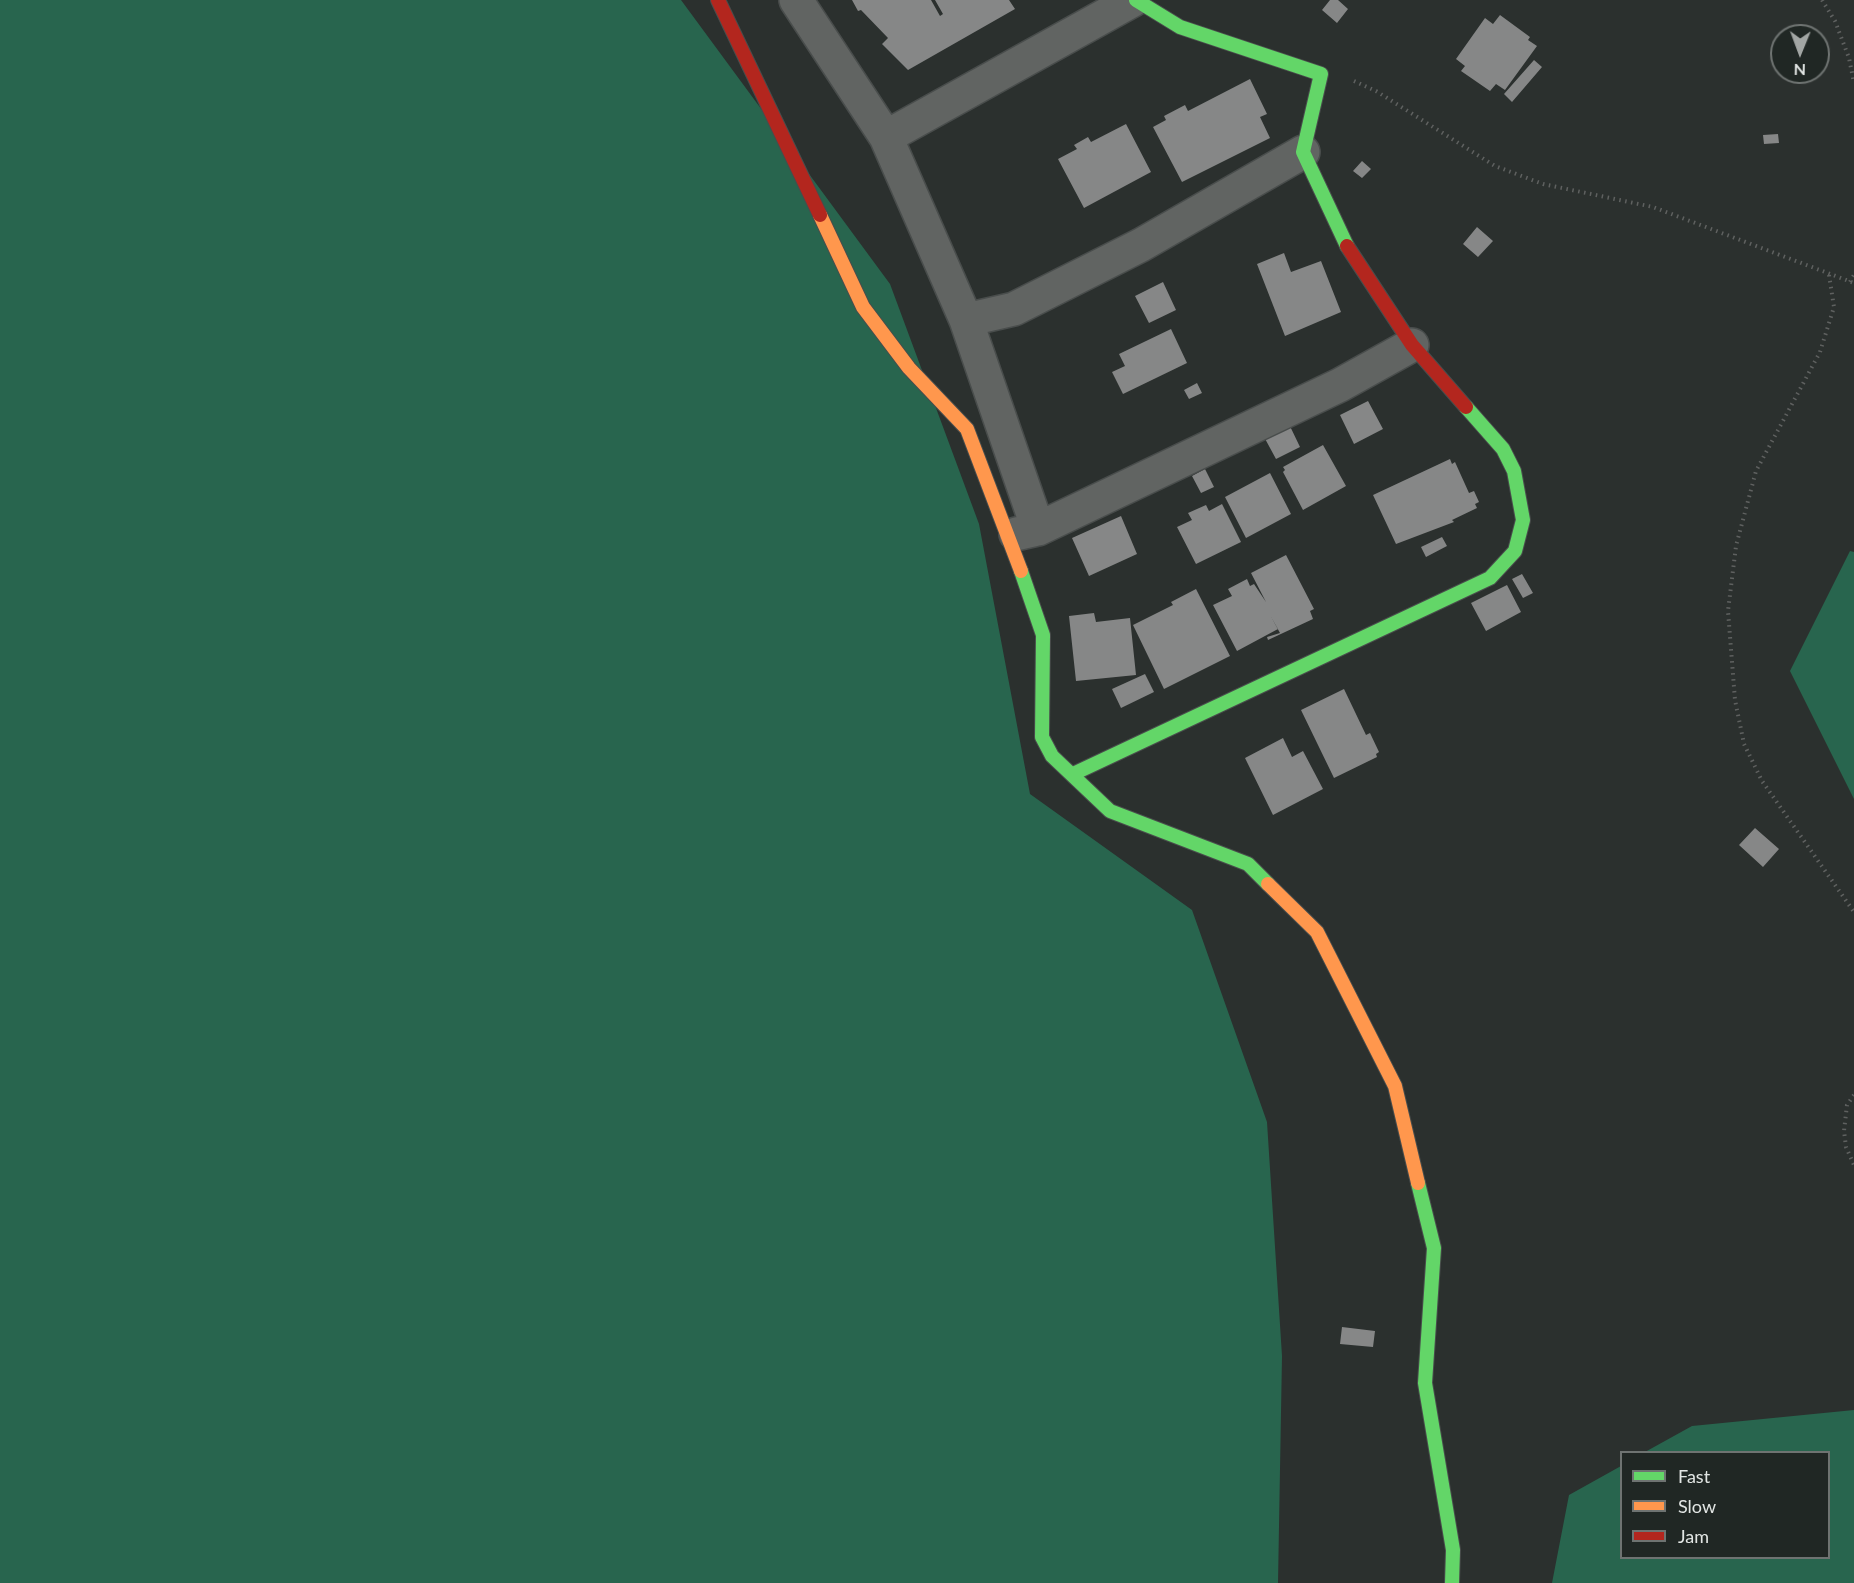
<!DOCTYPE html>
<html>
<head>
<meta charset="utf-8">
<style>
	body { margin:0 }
	#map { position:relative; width:1854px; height:1583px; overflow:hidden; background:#2b302e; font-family:Lato,sans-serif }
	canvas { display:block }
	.legend { position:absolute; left:1620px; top:1451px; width:210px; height:108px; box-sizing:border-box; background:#202724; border:2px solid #6e7371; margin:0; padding:8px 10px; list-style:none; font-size:18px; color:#e2e6e4 }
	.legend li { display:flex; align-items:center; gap:12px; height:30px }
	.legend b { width:30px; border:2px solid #6e7371 }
	.north { position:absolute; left:1770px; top:24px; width:60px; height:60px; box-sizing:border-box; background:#202724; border:2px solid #6e7371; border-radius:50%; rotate:181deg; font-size:16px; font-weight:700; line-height:24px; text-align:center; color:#e2e6e4 }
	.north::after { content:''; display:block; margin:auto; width:21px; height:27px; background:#a2a6a4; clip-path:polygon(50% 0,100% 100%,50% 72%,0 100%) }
</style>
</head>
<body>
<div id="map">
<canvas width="1854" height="1583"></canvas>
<ul class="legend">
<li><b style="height:8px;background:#63d668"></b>Fast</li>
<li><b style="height:8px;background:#ff974d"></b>Slow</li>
<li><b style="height:8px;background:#b3261e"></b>Jam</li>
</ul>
<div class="north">N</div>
</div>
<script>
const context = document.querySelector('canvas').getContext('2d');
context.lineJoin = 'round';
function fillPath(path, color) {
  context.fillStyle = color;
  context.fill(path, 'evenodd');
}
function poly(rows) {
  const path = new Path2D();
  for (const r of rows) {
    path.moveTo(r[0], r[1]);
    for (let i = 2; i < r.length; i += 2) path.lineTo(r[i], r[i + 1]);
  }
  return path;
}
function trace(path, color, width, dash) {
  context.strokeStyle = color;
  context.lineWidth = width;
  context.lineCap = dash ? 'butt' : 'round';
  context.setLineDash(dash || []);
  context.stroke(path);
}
fillPath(poly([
	[0,0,681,0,890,284,979,524,1030,794,1192,910,1267,1122,1282,1356,1278,1583,0,1583],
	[1850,551,1854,552,1854,799,1790,671],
	[1854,1410,1854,1583,1552,1583,1569,1495,1621,1466,1622,1558,1828,1558,1828,1452,1645,1452,1692,1426]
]), '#28654e');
fillPath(poly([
	[852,0,931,0,940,16,943,14,935,0,1009,0,1015,9,908,70,882,44,888,38,861,10,858,11],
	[1330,0,1338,0,1348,9,1337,23,1322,10],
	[1500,15,1530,37,1528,40,1537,46,1505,90,1496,84,1490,91,1461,71,1465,66,1456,59,1485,18,1493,24],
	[1534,60,1542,67,1512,102,1504,94],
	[1250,79,1267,114,1260,117,1270,138,1182,182,1153,127,1166,120,1164,116,1185,105,1188,111],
	[1126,124,1151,172,1084,208,1058,159,1077,149,1074,145,1088,137,1091,142],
	[1778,134,1779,143,1764,144,1763,135],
	[1362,161,1371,169,1362,178,1353,171],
	[1477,227,1493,241,1478,257,1463,244],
	[1284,253,1291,272,1321,261,1341,312,1285,336,1257,264],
	[1163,282,1176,310,1149,323,1135,296],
	[1171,329,1187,363,1123,394,1112,372,1125,366,1119,354],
	[1197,383,1202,393,1189,399,1184,390],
	[1368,401,1383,429,1354,444,1340,415],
	[1288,422,1300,447,1276,459,1263,435],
	[1323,445,1346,486,1303,510,1283,472,1285,470,1283,467],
	[1450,459,1452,464,1455,462,1469,493,1474,491,1479,502,1475,504,1477,508,1452,520,1454,522,1396,544,1373,495],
	[1205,469,1214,487,1201,493,1192,476],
	[1270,473,1291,514,1246,538,1225,497],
	[1222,504,1241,542,1196,564,1177,527,1192,520,1188,513,1206,505,1209,511],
	[1121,516,1137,554,1089,576,1072,538],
	[1442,537,1447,546,1426,557,1421,547],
	[1286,555,1314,609,1310,611,1313,619,1268,640,1267,637,1280,633,1270,615,1278,629,1237,651,1213,605,1232,596,1228,589,1247,579,1250,586,1254,584,1266,602,1251,573],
	[1522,574,1533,593,1523,598,1512,579],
	[1507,585,1521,612,1486,631,1471,603],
	[1196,589,1230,656,1164,689,1133,625,1173,605,1171,602],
	[1094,613,1096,622,1130,618,1136,675,1076,681,1069,616],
	[1145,674,1154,692,1121,708,1112,689],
	[1344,689,1366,735,1370,733,1379,752,1376,754,1377,757,1334,778,1301,710],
	[1283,738,1292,757,1303,751,1323,789,1273,815,1245,758],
	[1755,828,1779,849,1763,867,1739,845],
	[1342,1327,1375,1331,1373,1347,1340,1344]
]), '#868787');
const street = poly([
	[796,0,886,137,966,320,1038,529],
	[886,137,1133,0],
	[966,320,1014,309,1141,245,1303,152],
	[1016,534,1038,529,1340,385,1412,345]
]);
const fast = poly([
	[1136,0,1180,27,1321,74,1303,152,1347,246],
	[1021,571,1043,635,1042,737,1052,756,1110,811,1248,864,1268,884],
	[1073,774,1490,578,1515,551,1523,520,1514,471,1503,449,1466,407],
	[1418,1183,1434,1248,1425,1383,1453,1550,1452,1583]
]);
const slow = poly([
	[820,215,863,307,909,368,967,429,1021,571],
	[1268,884,1317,932,1395,1086,1418,1183]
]);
const jam = poly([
	[718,0,820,215],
	[1347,246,1412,345,1466,407]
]);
trace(street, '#494d4c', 36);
trace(fast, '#494d4c', 16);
trace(slow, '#494d4c', 16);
trace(jam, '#494d4c', 16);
trace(poly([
	[1822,0,1835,21,1849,58,1854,83],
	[1354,81,1376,91,1495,166,1543,184,1653,207,1854,283],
	[1829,275,1834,307,1820,352,1756,471,1736,546,1728,611,1735,700,1744,744,1762,781,1854,912],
	[1850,282,1854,275],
	[1854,1095,1847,1105,1844,1131,1846,1147,1854,1165]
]), '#5f6160', 4, [1.5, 4.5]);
trace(street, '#616462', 33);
trace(fast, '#63d668', 14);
trace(slow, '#ff974d', 14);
trace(jam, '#b3261e', 14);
</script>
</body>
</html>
